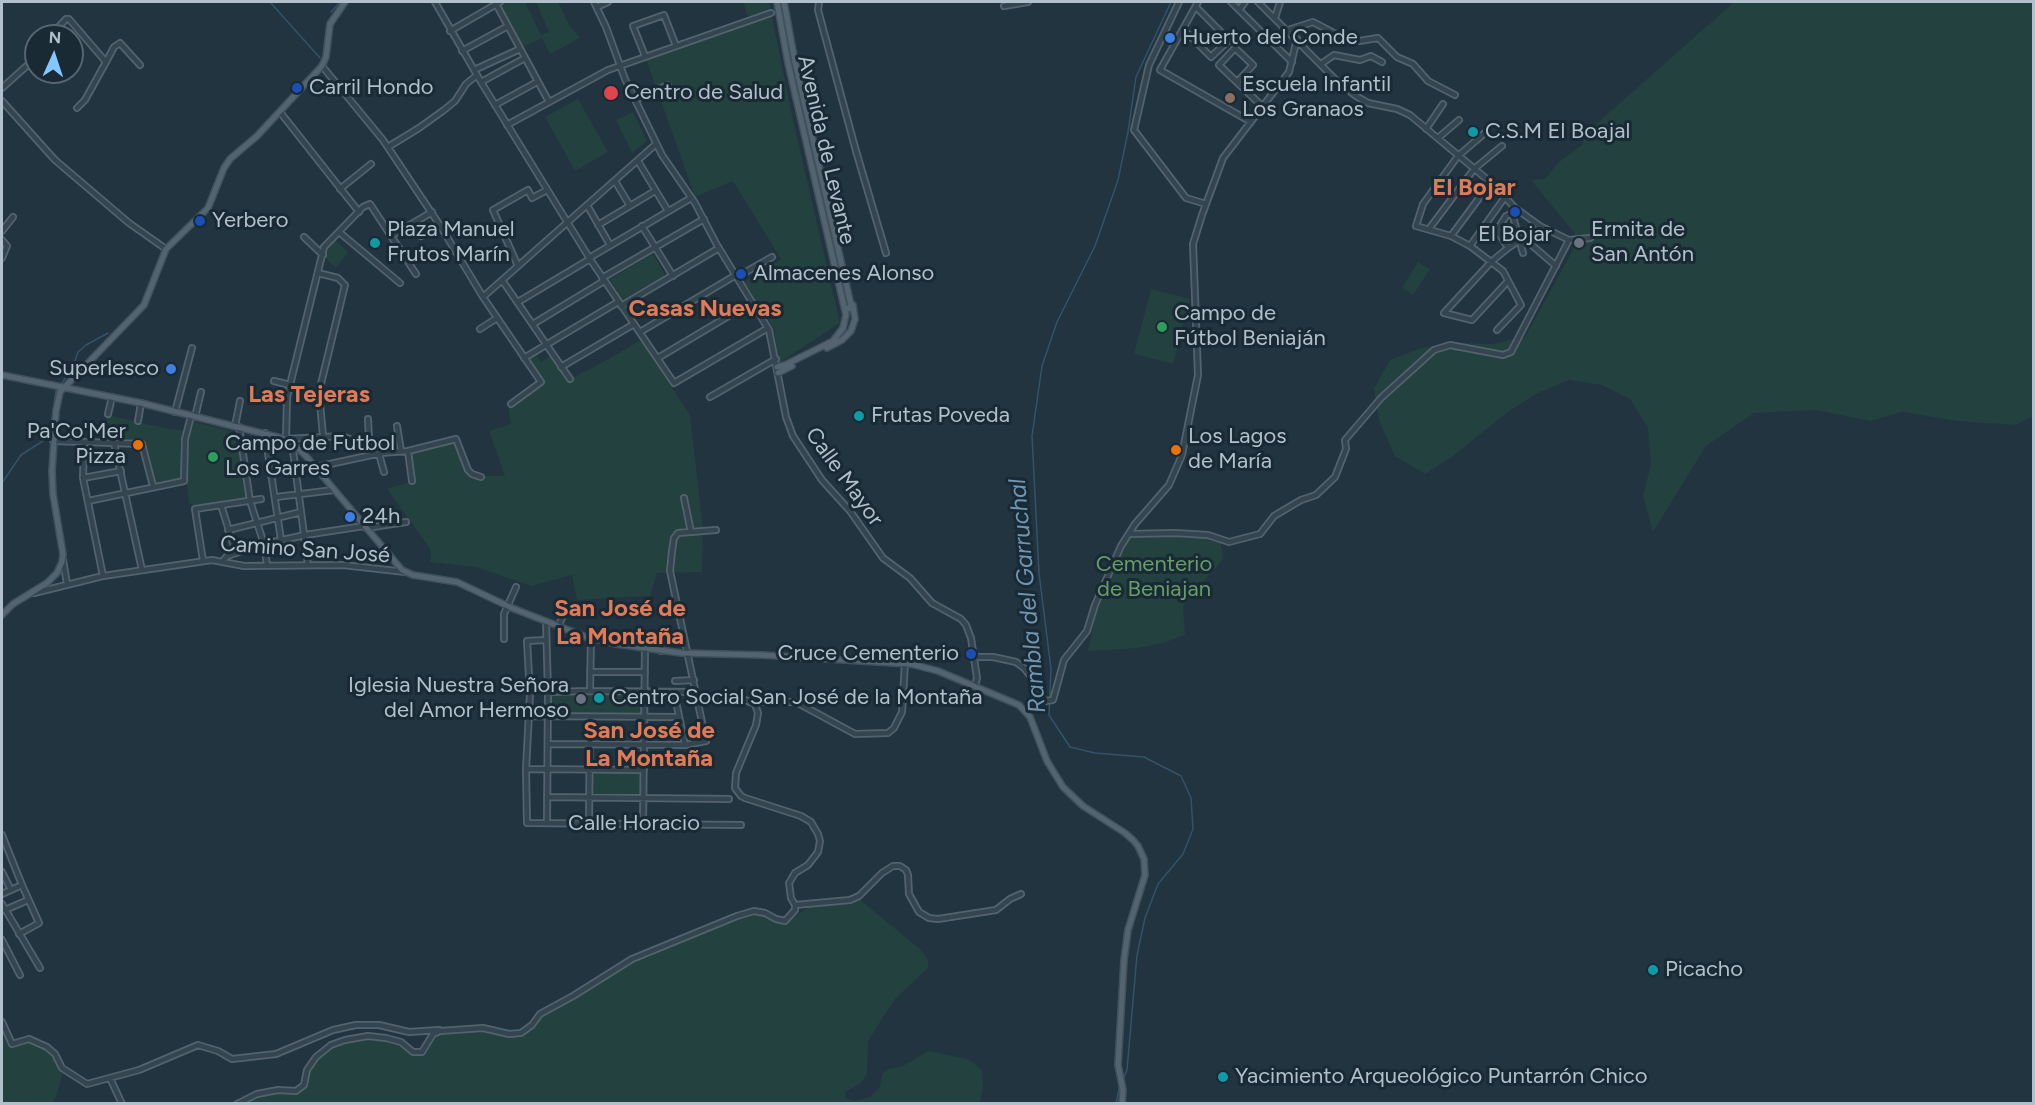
<!DOCTYPE html>
<html>
<head>
<meta charset="utf-8">
<style>
	body { margin:0 }
	#map { position:relative; width:2035px; height:1105px; overflow:hidden; background:#213440; font-family:Figtree,sans-serif }
	canvas { display:block }
	.frame { position:absolute; inset:0; border:3px solid #b1c0cb; pointer-events:none }
	.north { position:absolute; left:24px; top:24px; width:60px; height:60px; box-sizing:border-box; background:#1a2a35; border:2px solid #566671; border-radius:50%; rotate:3deg; font-size:16px; font-weight:700; line-height:24px; text-align:center; color:#b1c0cb }
	.north::after { content:''; display:block; margin:auto; width:21px; height:27px; background:#82c8ff; clip-path:polygon(50% 0,100% 100%,50% 72%,0 100%) }
</style>
</head>
<body>
<div id="map">
<canvas width="2035" height="1105"></canvas>
<div class="frame"></div>
<div class="north">N</div>
</div>
<script>
const context = document.querySelector('canvas').getContext('2d');
context.lineJoin = 'round';
function fillPath(path, color) {
  context.fillStyle = color;
  context.fill(path, 'evenodd');
}
function poly(rows) {
  const path = new Path2D();
  for (const r of rows) {
    path.moveTo(r[0], r[1]);
    for (let i = 2; i < r.length; i += 2) path.lineTo(r[i], r[i + 1]);
  }
  return path;
}
function trace(path, color, width, dash) {
  context.strokeStyle = color;
  context.lineWidth = width;
  context.lineCap = dash ? 'butt' : 'round';
  context.setLineDash(dash || []);
  context.stroke(path);
}
function drawText(font, color, halo, rows, align = 'center') {
  context.font = font + ' Figtree,sans-serif';
  context.lineWidth = 6;
  context.setLineDash([]);
  context.textBaseline = 'middle';
  context.strokeStyle = halo;
  context.fillStyle = color;
  for (const [text, x, y, turn = 0] of rows) {
    context.save();
    context.translate(x, y);
    context.rotate((+turn || 0) * Math.PI / 180);
    context.textAlign = isNaN(turn) ? turn : align;
    if (halo) context.strokeText(text, 0, 0);
    context.fillText(text, 0, 0);
    context.restore();
  }
}
fillPath(poly([
	[501,2,525,2,541,35,549,32,536,2,558,2,569,25,580,38,550,54,542,38,521,48,497,4],
	[743,2,769,2,791,111,840,323,779,363,774,329,744,282,781,259,733,181,695,197,645,56,749,20],
	[1734,2,2033,2,2033,416,2015,425,1957,421,1902,412,1870,421,1815,410,1754,413,1706,446,1653,532,1643,496,1651,464,1648,428,1630,399,1602,385,1569,380,1538,393,1509,411,1453,456,1425,474,1395,456,1379,421,1374,388,1390,360,1421,348,1457,343,1492,344,1525,337,1579,239,1531,180,1545,179,1559,162,1582,145,1585,134],
	[578,99,608,152,575,171,545,117],
	[633,112,647,141,632,153,616,120],
	[334,239,348,252,336,268,323,255,324,247],
	[653,254,665,275,622,300,610,279],
	[1418,262,1430,269,1413,295,1402,288],
	[1151,289,1190,299,1173,364,1134,354],
	[641,340,690,415,703,529,702,572,657,573,650,596,577,600,572,575,531,586,476,567,430,562,431,550,387,489,412,481,408,451,456,439,468,476,505,476,489,431,511,424,508,407,541,382,524,358,534,352,541,362,553,354,570,379,603,362],
	[107,415,169,429,183,430,180,444,182,479,156,482,145,441,102,439],
	[192,421,237,433,246,499,195,506,189,503,186,476,187,438],
	[1205,536,1221,544,1223,559,1183,606,1185,635,1163,643,1138,648,1088,651,1096,613,1129,537],
	[644,691,644,717,548,716,548,692],
	[589,770,644,770,644,798,589,797],
	[858,898,921,950,928,960,928,968,895,999,882,1019,868,1041,867,1074,861,1083,845,1092,845,1098,854,1101,870,1097,880,1087,882,1074,888,1069,903,1066,928,1051,968,1059,982,1070,983,1086,980,1102,981,1104,240,1104,260,1096,293,1092,304,1089,310,1067,318,1058,333,1047,345,1042,361,1038,391,1040,415,1054,425,1053,436,1035,444,1032,480,1029,508,1035,529,1030,544,1014,575,999,632,961,656,950,715,928,748,913,756,913,779,922,789,920,809,907],
	[2,1036,14,1045,28,1041,40,1046,57,1060,62,1075,56,1097,52,1103,2,1103]
]), '#23413f');
trace(poly([
	[270,2,320,58],
	[331,12,340,2],
	[61,384,72,369,78,352,86,345,108,333],
	[2,483,21,455,49,437,56,391],
	[1124,1077,1127,1070,1137,955,1145,918,1158,884,1183,854,1193,829,1191,798,1181,776,1144,757,1095,753,1070,747,1049,715,1051,669,1039,573,1032,436,1042,366,1057,322,1095,246,1118,180,1128,132,1136,77,1171,2],
	[1116,1104,1120,1084]
]), '#335369', 1.5);
const minor = poly([
	[435,2,481,82,590,259,674,383,768,328],
	[495,2,549,102],
	[594,2,606,27,625,79,662,155,695,203,717,245,769,330,786,417,793,436,822,480,850,511,883,558,910,578,932,603,961,619,966,625,971,638,977,678,975,686],
	[819,2,818,10,856,151,886,253],
	[1179,2,1149,65,1134,130,1186,198,1206,204],
	[1198,2,1160,70,1251,122],
	[1231,2,1292,62],
	[1258,2,1337,81,1356,96,1368,103,1397,109,1410,115,1495,186,1515,208,1540,226,1569,240,1590,238],
	[1004,6,1028,2],
	[597,7,608,2],
	[1239,10,1245,2],
	[1275,18,1280,2],
	[1183,29,1211,57,1229,40,1196,7],
	[1288,30,1313,22,1334,33,1359,41,1378,38,1397,57,1413,64,1428,81,1455,95],
	[450,31,500,2],
	[50,36,66,19,69,19,106,62,85,100,77,108],
	[462,51,508,26],
	[645,56,633,26,664,15,676,46],
	[106,62,114,47,120,43,140,65],
	[1321,64,1334,55,1360,60,1371,56,1382,62],
	[322,66,383,140,441,227,483,297,541,382,511,404],
	[474,70,520,49],
	[481,82,525,58],
	[1237,82,1253,65,1235,48,1219,65,1263,107],
	[2,88,31,62,30,57,36,50],
	[635,100,668,85],
	[2,101,55,160,129,223,166,249],
	[495,105,537,82],
	[280,112,359,212],
	[507,125,608,70,771,13],
	[1426,129,1443,104],
	[1486,132,1458,156,1423,204,1416,226,1451,236,1470,246,1503,271,1521,305,1497,330],
	[1438,138,1459,120],
	[388,147,419,128,444,110,455,101,466,84,477,75],
	[638,161,668,211],
	[615,181,630,206],
	[340,189,371,164],
	[587,205,610,245],
	[1512,213,1523,253],
	[598,225,655,191],
	[642,226,673,276],
	[1429,229,1474,169,1502,146],
	[2,231,13,217],
	[339,232,400,283],
	[391,236,432,212],
	[421,236,440,225],
	[1451,236,1491,182],
	[304,237,323,255],
	[2,240,7,246,2,258],
	[1527,241,1556,266],
	[1526,242,1540,226],
	[1470,246,1505,197],
	[1508,248,1497,230,1506,216,1512,213,1515,208],
	[589,258,691,198],
	[518,266,493,210,528,190,532,198,547,190],
	[318,273,338,278,345,285,319,392,323,436],
	[737,277,772,257],
	[602,278,704,219],
	[502,280,570,379],
	[1508,281,1472,320,1444,313,1491,262,1508,248,1520,240],
	[483,297,656,144],
	[518,302,590,259],
	[621,306,719,248],
	[533,324,604,281],
	[480,329,497,318],
	[640,332,736,275],
	[524,358,618,302],
	[658,358,752,302],
	[561,367,634,324],
	[274,381,290,385],
	[710,397,776,359],
	[175,412,192,348],
	[108,414,112,397],
	[195,417,201,392],
	[368,419,369,439,377,446,381,453],
	[138,421,141,403],
	[235,426,240,401],
	[397,426,401,451],
	[239,427,250,501,264,544,267,565],
	[265,433,281,540],
	[53,441,142,444,153,486],
	[84,442,83,478,103,576],
	[114,443,142,570],
	[292,443,308,565],
	[374,443,352,440,342,436,286,439,287,397,324,247,363,207,370,204,416,274],
	[408,451,412,481],
	[379,454,384,472],
	[316,467,381,453,408,451,456,439,468,470,472,474,481,477],
	[83,478,121,471],
	[276,497,334,490],
	[684,498,691,532],
	[88,501,184,481,185,439,191,416],
	[221,505,236,553],
	[366,528,406,522],
	[228,530,301,512],
	[1129,534,1175,533,1208,535,1229,542,1260,534,1274,516,1301,500,1316,495,1335,477,1346,449,1345,440,1381,398,1434,350,1450,345,1503,355,1511,352,1569,240],
	[63,560,67,584],
	[203,561,195,509,261,499],
	[223,561,227,556,264,544,305,535,364,526],
	[34,593,103,576,212,560,244,566,343,565,405,572],
	[546,622,548,692,547,823],
	[558,627,562,618,562,607],
	[504,639,504,614,516,587],
	[545,640,527,641,530,694,526,769,527,823,741,825],
	[661,651,661,638,683,635],
	[974,657,993,657,1016,662,1024,668,1032,678,1042,699,1046,701,1053,700,1064,660,1087,631,1095,605,1121,546,1135,524,1169,485,1182,455,1198,375,1193,244,1202,215,1223,158,1289,72,1297,39],
	[590,672,645,672],
	[675,681,694,680],
	[590,691,591,638],
	[548,692,590,691,696,692],
	[674,692,685,745],
	[697,694,705,698,745,700,755,704,758,713,756,725,736,773,735,788,741,796,745,798,801,816,811,822,818,834,820,841,818,852,808,865,795,873,789,883,791,898,795,905],
	[753,702,796,702,855,734,888,733,894,728,902,712,905,663],
	[529,716,679,717],
	[548,744,685,745,706,741,670,571,672,551,674,538,678,533,716,530],
	[526,769,644,770],
	[547,797,729,799],
	[589,823,590,717],
	[643,824,645,648],
	[2,835,22,885,39,923,19,934],
	[2,872,11,890],
	[2,894,22,885],
	[2,904,40,968],
	[795,905,850,900,859,896,882,873,893,866,900,866,906,870,908,875,909,894,919,912,929,918,938,919,996,910,1010,899,1021,894],
	[5,910,28,900],
	[2,940,20,975],
	[2,1022,12,1044,29,1039,47,1047,55,1054,62,1068,87,1084,139,1070,198,1045,218,1051,232,1059,276,1054,333,1030,356,1025,379,1025,409,1032,439,1030],
	[110,1078,122,1104],
	[237,1104,257,1094,278,1090,296,1091,304,1085,307,1070,316,1057,331,1045,345,1040,368,1036,386,1038,401,1042,413,1052,422,1052,433,1034,440,1031,483,1028,509,1034,521,1033,532,1025,540,1014,573,996,632,959,737,916,754,911,765,913,776,919,785,921,795,910,795,905]
]);
const major = poly([
	[784,2,795,62,851,305,849,309,846,308],
	[827,348,842,340,851,331,855,319,853,305],
	[777,367,785,365,833,341,843,328,846,315,788,63,777,2],
	[778,373,792,366],
	[2,375,141,403,289,440,305,455,402,570,413,575,457,582,512,608,586,637,616,644,681,653,762,655,911,664,938,671,1019,705,1030,717,1047,761,1063,787,1083,806,1125,833,1133,840,1138,846,1144,859,1145,875,1128,930,1124,960,1118,1065,1123,1090,1122,1104],
	[2,615,13,604,47,583,57,573,62,562,63,554,53,494,52,471,56,411,60,392,144,305,166,249,208,208,224,168,230,159,257,136,322,66,326,57,330,24,345,2]
]);
trace(minor, '#53636e', 8);
trace(major, '#41515c', 8);
trace(minor, '#354550', 4.5);
trace(major, '#536470', 5);
for (const [x, y, r, color] of [
	[1170,38,6,"#3f7fe0"],
	[297,88,6,"#1a4fb4"],
	[611,93,8,"#e0444e"],
	[1230,98,6,"#8d6e63"],
	[1473,132,6,"#0f9aa8"],
	[1515,212,6,"#1a4fb4"],
	[200,221,6,"#1a4fb4"],
	[375,243,6,"#0f9aa8"],
	[1579,243,6,"#6b7280"],
	[741,274,6,"#1a4fb4"],
	[1162,327,6,"#2e9e5b"],
	[171,369,6,"#3f7fe0"],
	[859,416,6,"#0f9aa8"],
	[138,445,6,"#e8710a"],
	[1176,450,6,"#e8710a"],
	[213,457,6,"#2e9e5b"],
	[350,517,6,"#3f7fe0"],
	[971,654,6,"#1a4fb4"],
	[599,698,6,"#0f9aa8"],
	[581,699,6,"#6b7280"],
	[1653,970,6,"#0f9aa8"],
	[1223,1077,6,"#0f9aa8"]
]) {
  const dot = new Path2D();
  dot.arc(x, y, r, 0, 2 * Math.PI);
  context.fillStyle = color;
  context.fill(dot);
  trace(dot, '#1a2a35', 2);
}
drawText('22px', '#b1c0cb', '#1a2a35', [
	["Huerto del Conde",1182,38],
	["Escuela Infantil",1242,85],
	["Los Granaos",1242,110],
	["Carril Hondo",309,88],
	["Centro de Salud",624,93],
	["C.S.M El Boajal",1485,132],
	["Yerbero",212,221],
	["Plaza Manuel",387,230],
	["Frutos Marín",387,255],
	["Ermita de",1591,230],
	["San Antón",1591,255],
	["El Bojar",1515,235,"center"],
	["Almacenes Alonso",753,274],
	["Campo de",1174,314],
	["Fútbol Beniaján",1174,339],
	["Superlesco",159,369,"right"],
	["Frutas Poveda",871,416],
	["Pa'Co'Mer",126,432,"right"],
	["Pizza",126,457,"right"],
	["Los Lagos",1188,437],
	["de María",1188,462],
	["Campo de Futbol",225,444],
	["Los Garres",225,469],
	["24h",362,517],
	["Cruce Cementerio",959,654,"right"],
	["Iglesia Nuestra Señora",569,686,"right"],
	["del Amor Hermoso",569,711,"right"],
	["Centro Social San José de la Montaña",611,698],
	["Picacho",1665,970],
	["Yacimiento Arqueológico Puntarrón Chico",1235,1077]
], 'left');
drawText('22px', '#b1c0cb', '#1a2a35', [
	["Avenida de Levante",826,150,77],
	["Calle Mayor",844,477,54],
	["Camino San José",305,550,4],
	["Calle Horacio",634,824]
]);
drawText('22px', '#669e69', '#1a2a35', [
	["Cementerio",1154,565],
	["de Beniajan",1154,590]
]);
drawText('bold 24px', '#e07a57', '#1a2a35', [
	["El Bojar",1474,188],
	["Casas Nuevas",705,309],
	["Las Tejeras",309,395],
	["San José de",620,609],
	["La Montaña",620,637],
	["San José de",649,731],
	["La Montaña",649,759]
]);
drawText('italic 24px', '#6f96b2', '#1a2a35', [
	["Rambla del Garruchal",1028,596,-95]
]);
</script>
</body>
</html>
